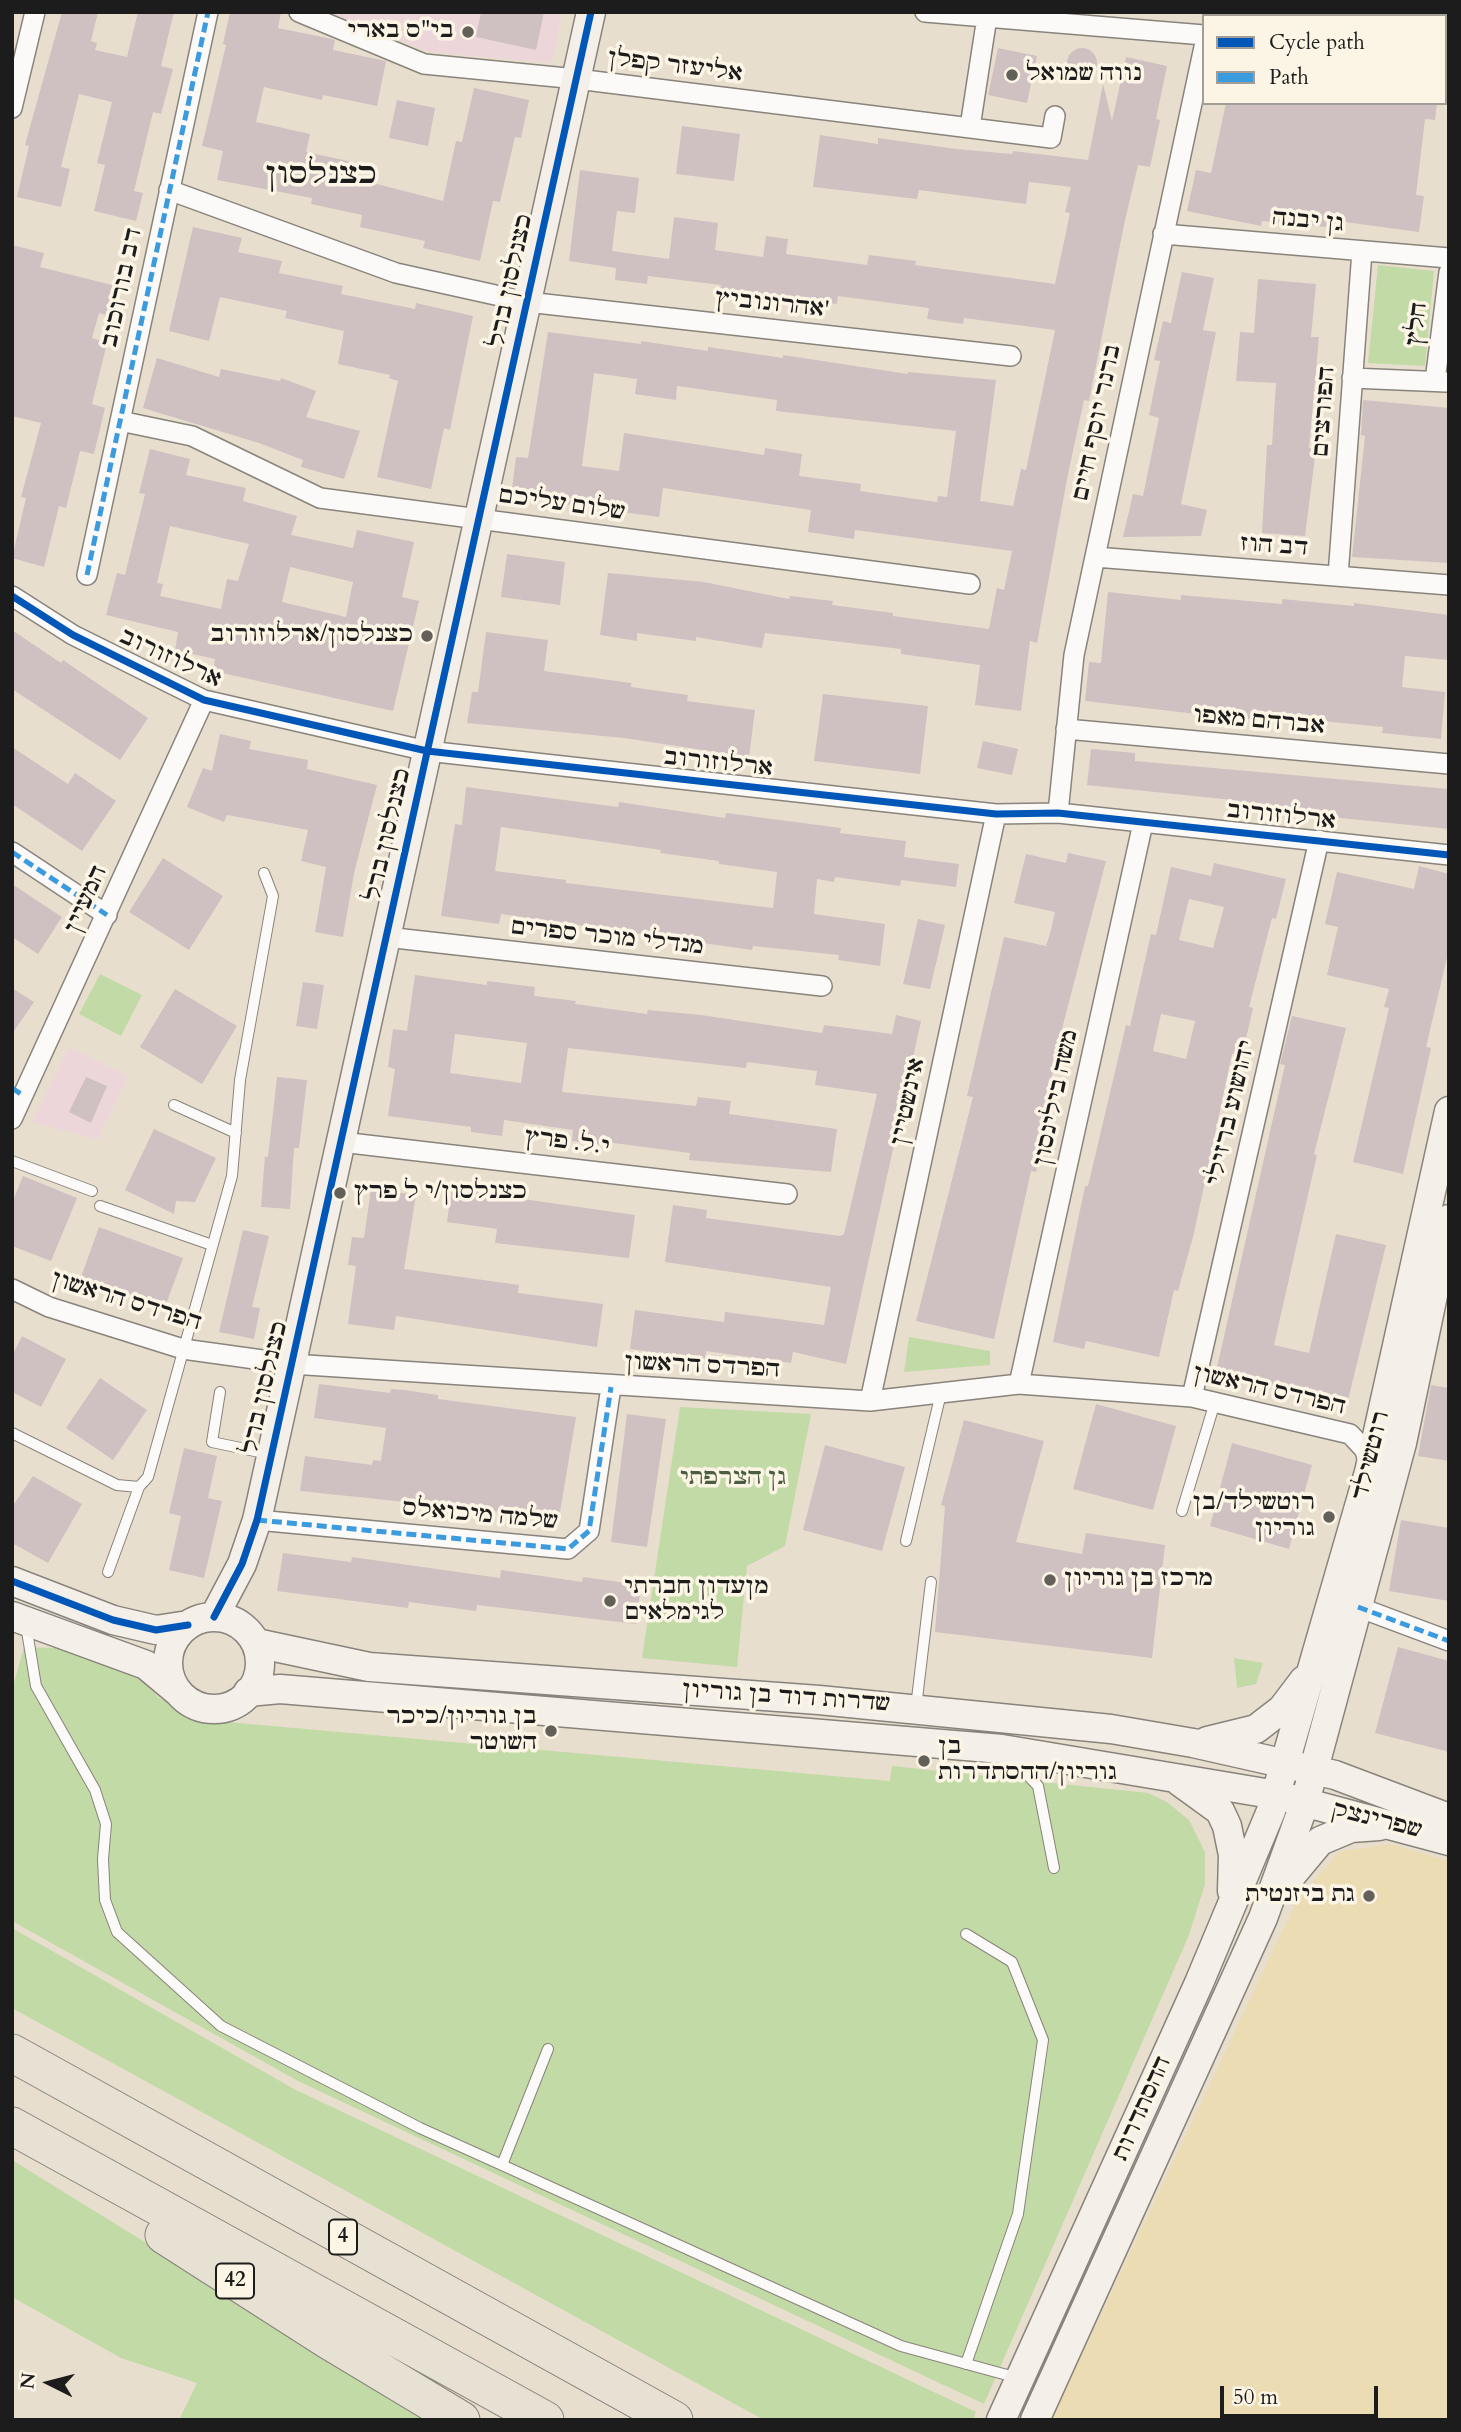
<!DOCTYPE html>
<html>
<head>
<meta charset="utf-8">
<style>
	body { margin:0 }
	#map { position:relative; width:1461px; height:2432px; overflow:hidden; background:#e8dece; font-family:Cardo,serif }
	canvas { display:block }
	.frame { position:absolute; inset:0; border:14px solid #1c1c1c; pointer-events:none }
	.legend { position:absolute; left:1202px; top:14px; width:245px; height:91px; box-sizing:border-box; background:#fcf5e5; border:2px solid #a29e95; margin:0; padding:9px 12px; list-style:none; font-size:21px; color:#1c1c1c }
	.legend li { display:flex; align-items:center; gap:14px; height:35px }
	.legend b { width:35px; border:2px solid #a29e95 }
	.north { position:absolute; left:14px; top:2348px; width:70px; height:70px; -webkit-text-stroke:5px #fcf5e5; paint-order:stroke; rotate:276deg; font-size:19px; font-weight:700; line-height:28px; text-align:center; color:#1c1c1c }
	.north::after { content:''; display:block; margin:auto; width:24px; height:32px; background:#1c1c1c; clip-path:polygon(50% 0,100% 100%,50% 72%,0 100%) }
	.scale { position:absolute; left:1220px; top:2386px; width:158px; height:32px; box-sizing:border-box; border:4px solid #1c1c1c; border-top:0; padding-left:9px; font-size:21px; line-height:24px; white-space:nowrap; color:#1c1c1c; -webkit-text-stroke:5px #fcf5e5; paint-order:stroke }
</style>
</head>
<body>
<div id="map">
<canvas width="1461" height="2432"></canvas>
<div class="frame"></div>
<ul class="legend">
<li><b style="height:9px;background:#0057b8"></b>Cycle path</li>
<li><b style="height:9px;background:#3c9bdf"></b>Path</li>
</ul>
<div class="north">N</div>
<div class="scale">50 m</div>
</div>
<script>
const context = document.querySelector('canvas').getContext('2d');
context.lineJoin = 'round';
function fillPath(path, color) {
  context.fillStyle = color;
  context.fill(path, 'evenodd');
}
function poly(rows) {
  const path = new Path2D();
  for (const r of rows) {
    if (r.length === 3) {
      path.moveTo(r[0] + r[2], r[1]);
      path.arc(r[0], r[1], r[2], 0, 2 * Math.PI);
      continue;
    }
    path.moveTo(r[0], r[1]);
    for (let i = 2; i < r.length; i += 2) path.lineTo(r[i], r[i + 1]);
  }
  return path;
}
function trace(path, color, width, dash) {
  context.strokeStyle = color;
  context.lineWidth = width;
  context.lineCap = dash ? 'butt' : 'round';
  context.setLineDash(dash || []);
  context.stroke(path);
}
function drawText(font, color, halo, rows, align = 'center') {
  context.font = font + ' Cardo,"Frank Ruhl Libre",serif';
  context.lineWidth = 7;
  context.setLineDash([]);
  context.textBaseline = 'middle';
  context.strokeStyle = halo;
  context.fillStyle = color;
  for (const [text, x, y, turn = 0] of rows) {
    context.save();
    context.translate(x, y);
    context.rotate((+turn || 0) * Math.PI / 180);
    context.textAlign = isNaN(turn) ? turn : align;
    if (halo) context.strokeText(text, 0, 0);
    context.fillText(text, 0, 0);
    context.restore();
  }
}
fillPath(poly([
	[329,12,562,12,552,63,429,52],
	[69,1047,128,1076,98,1139,32,1122]
]), '#edd6d9');
fillPath(poly([
	[1378,265,1434,271,1425,366,1368,363],
	[100,974,142,995,121,1036,79,1014],
	[909,1337,990,1351,990,1365,904,1372],
	[680,1407,811,1414,785,1546,747,1566,737,1667,642,1658],
	[24,1647,84,1649,130,1666,159,1698,192,1715,227,1722,890,1781,892,1766,1148,1793,1167,1802,1189,1820,1205,1852,1205,1884,1189,1935,984,2404,298,2081,12,1921,12,1690],
	[1234,1658,1263,1663,1256,1684,1237,1688],
	[12,1928,294,2089,976,2412,973,2420,764,2420,12,2008],
	[12,2160,433,2420,179,2420,197,2383,121,2358,12,2297]
]), '#c2daa6');
fillPath(poly([
	[1391,1844,1449,1861,1449,2420,1051,2420,1297,1900,1340,1851]
]), '#ebdcb4');
fillPath(poly([
	[62,12,98,12,91,41,97,43,95,50,127,57,138,12,174,12,161,66,173,69,161,114,153,112,134,191,143,193,136,221,94,211,105,165,97,163,112,102,79,94,61,167,70,169,61,207,17,197,29,146,25,145],
	[230,12,281,12,278,28,332,39,335,40,333,50,386,61,377,106,323,95,322,100,264,87,256,122,310,134,306,152,353,162,350,177,443,201,456,141,462,142,474,88,529,100,521,138,515,137,500,202,493,201,480,261,423,248,425,241,360,227,362,215,311,204,312,198,217,180,223,151,202,146,226,45,223,44],
	[481,12,544,12,536,50,476,37],
	[1082,63,15],
	[998,48,1037,56,1027,103,988,95],
	[1126,57,1167,66,1156,119,1160,120,1150,167,1138,165,1124,225,1089,401,1084,400,1067,479,1037,643,1030,641,1021,711,975,705,980,665,901,654,901,649,765,633,762,648,696,637,696,641,637,633,637,641,600,635,608,573,704,582,789,599,790,596,833,601,832,605,893,613,893,616,989,629,997,588,1004,590,1012,551,855,530,854,539,808,532,811,510,663,488,659,517,511,497,516,457,528,458,548,332,641,344,641,341,708,351,708,347,783,358,783,355,908,374,908,372,996,380,980,501,1013,506,1021,469,1026,470,1055,330,964,318,963,324,927,319,929,308,838,296,837,304,720,291,721,285,648,276,647,284,615,280,616,268,569,261,580,170,639,178,635,213,617,211,612,251,669,259,674,217,718,223,715,250,763,257,766,236,788,239,786,254,867,265,869,255,916,261,915,265,1055,284,1070,213,1065,212,1071,187,1029,182,1026,204,919,190,917,199,813,187,820,135,878,144,878,138,956,149,1012,154,1013,151,1088,160,1103,84,1112,121],
	[594,373,637,379,635,394,676,400,677,386,777,400,776,411,956,431,947,497,938,496,937,502,860,491,861,484,799,476,802,454,765,448,764,455,624,433,619,471,582,466],
	[397,100,435,108,428,146,389,138],
	[1226,103,1437,103,1435,120,1425,119,1416,195,1424,196,1419,232,1337,221,1337,228,1262,221,1261,226,1187,211,1196,170,1211,173],
	[682,126,740,134,734,181,676,174],
	[193,227,242,238,238,252,282,261,279,273,343,286,341,294,415,309,416,303,473,316,450,430,444,428,431,489,377,477,398,381,389,378,390,375,338,364,344,331,285,318,287,311,220,297,209,341,169,331],
	[12,245,44,253,40,267,116,286,109,316,99,313,92,338,107,343,92,404,105,408,94,454,80,451,66,508,59,506,44,567,12,558,26,498,21,497,41,423,12,416],
	[1182,272,1214,278,1203,330,1216,332,1181,504,1207,510,1201,536,1123,537,1133,494,1143,496,1159,418,1149,415,1160,361,1154,360,1163,321,1171,323],
	[1258,279,1316,284,1311,337,1319,337,1309,448,1316,449,1305,536,1262,533,1267,445,1272,445,1276,383,1236,381,1240,332,1254,333],
	[157,358,219,377,221,369,280,381,281,378,316,391,306,417,360,431,344,479,301,467,303,460,259,443,143,408],
	[1363,400,1449,408,1449,563,1352,557,1365,436,1361,435],
	[150,449,190,459,186,475,246,488,243,501,297,516,291,535,353,548,357,530,414,542,402,597,419,601,393,711,213,671,215,659,175,650,178,632,106,615,117,573,125,575,145,494,139,493],
	[170,526,249,544,238,581,227,579,221,609,160,596,163,584,157,583],
	[290,567,353,582,346,617,282,602],
	[507,554,565,562,560,605,501,597],
	[1108,592,1181,600,1181,595,1282,604,1282,599,1354,606,1354,603,1449,615,1449,660,1405,656,1402,687,1445,692,1441,739,1382,733,1383,727,1301,719,1301,722,1231,718,1085,701,1089,662,1101,663],
	[12,630,61,663,63,660,148,718,120,760,12,689],
	[486,632,548,640,544,671,631,683,631,687,688,695,687,701,755,710,749,757,624,738,467,723,472,692,478,692],
	[823,694,928,706,920,774,814,761],
	[220,734,251,741,249,749,308,760,307,769,377,785,354,873,343,937,315,932,326,867,301,861,308,830,227,815,224,822,187,807,203,768,212,771],
	[983,741,1018,749,1012,775,977,768],
	[12,747,68,784,75,773,116,801,82,851,12,804],
	[1091,749,1135,753,1135,761,1449,789,1449,829,1232,807,1233,800,1087,785],
	[466,787,618,807,619,802,725,818,726,813,841,828,840,833,906,841,904,857,959,864,956,887,901,880,900,886,835,877,834,882,817,879,814,914,885,924,880,966,838,960,839,955,753,946,752,950,501,914,499,924,441,916,455,824,462,825],
	[501,827,661,850,660,853,719,861,719,864,777,872,773,908,566,883,566,880,495,871],
	[1068,853,1106,861,1064,1021,1039,1135,1044,1136,1036,1172,1031,1171,994,1339,916,1321,973,1097,967,1096,1004,937,1046,946,1051,930,1055,912,1014,903,1026,854,1066,863],
	[163,858,223,896,189,950,129,912],
	[1214,863,1286,879,1276,919,1272,918,1249,1007,1253,1008,1242,1056,1232,1054,1194,1233,1178,1291,1174,1290,1159,1357,1086,1341,1084,1349,1053,1342,1085,1186,1088,1186,1126,1025,1130,1026,1151,934,1156,935,1171,867,1211,876],
	[1189,899,1224,907,1213,948,1179,940],
	[1161,1014,1195,1021,1186,1059,1153,1051],
	[1419,866,1449,874,1449,949,1426,1047,1431,1048,1403,1174,1353,1162,1389,1008,1384,1007,1389,989,1327,975,1338,927,1325,924,1337,872,1414,889],
	[12,884,62,917,38,954,12,937],
	[918,919,945,925,930,989,903,984],
	[415,975,487,985,487,981,535,987,534,996,576,1001,575,1004,647,1014,648,1010,701,1015,822,1033,824,1025,892,1034,896,1015,921,1021,846,1364,793,1352,791,1363,706,1351,705,1359,630,1349,635,1310,724,1322,725,1312,824,1325,831,1287,665,1262,673,1205,707,1210,706,1218,840,1236,844,1234,877,1094,815,1085,817,1071,747,1062,746,1068,568,1048,562,1092,696,1106,698,1097,731,1101,729,1114,837,1129,831,1172,689,1160,690,1153,606,1142,605,1145,572,1141,573,1130,504,1120,502,1136,471,1132,471,1127,388,1116,395,1069,388,1067,393,1029,407,1031],
	[455,1034,527,1043,521,1083,450,1073],
	[303,982,324,985,317,1029,296,1026],
	[12,988,34,1002,12,1034],
	[175,989,237,1026,202,1084,140,1047],
	[1292,1016,1346,1028,1314,1154,1317,1155,1274,1345,1309,1353,1336,1234,1386,1245,1347,1404,1216,1372,1285,1065,1280,1064],
	[86,1077,107,1086,91,1123,69,1112],
	[277,1077,307,1080,299,1148,294,1148,290,1209,261,1207,265,1156,268,1157],
	[154,1129,216,1158,195,1202,176,1201,174,1214,125,1190],
	[23,1176,77,1198,51,1261,12,1246,12,1203],
	[452,1186,482,1190,481,1193,635,1215,629,1258,495,1243,497,1229,447,1222],
	[371,1189,416,1195,404,1269,519,1285,518,1293,603,1304,597,1347,396,1316,394,1330,348,1324,356,1266,348,1265,352,1237,364,1238],
	[99,1227,183,1258,165,1307,81,1277],
	[243,1230,269,1236,252,1307,260,1308,254,1339,219,1332],
	[22,1336,66,1359,41,1407,12,1392,12,1356],
	[100,1378,147,1410,113,1460,66,1428],
	[319,1384,390,1393,391,1389,404,1390,438,1395,438,1399,576,1417,559,1518,300,1491,305,1456,372,1465,373,1460,381,1461,386,1428,314,1418],
	[1431,1385,1449,1388,1449,1461,1418,1456],
	[1096,1404,1176,1426,1153,1510,1073,1489],
	[627,1414,666,1419,647,1547,611,1542],
	[964,1420,1044,1441,1016,1542,1082,1554,1086,1533,1165,1545,1152,1658,935,1632,945,1506,941,1505],
	[1232,1443,1312,1465,1289,1549,1210,1526],
	[825,1445,905,1467,882,1551,803,1530],
	[184,1448,217,1456,208,1498,222,1501,204,1578,169,1570,181,1516,169,1513],
	[33,1476,82,1504,48,1563,12,1543,12,1507],
	[1401,1520,1449,1528,1449,1601,1389,1591],
	[283,1553,351,1562,352,1557,500,1578,501,1570,582,1582,583,1577,641,1585,636,1624,477,1605,476,1611,409,1602,408,1608,277,1591],
	[1398,1647,1449,1661,1449,1752,1375,1733]
]), '#cfc1c1');
const lane = poly([
	[174,1105,236,1133],
	[12,1161,92,1191],
	[100,1206,212,1245],
	[220,1392,212,1442,269,1454],
	[12,1433,117,1485,139,1487,148,1477,232,1176,240,1080,273,896,264,873],
	[1182,1511,1215,1402],
	[906,1541,941,1393],
	[108,1572,139,1487],
	[26,1625,36,1686,95,1790,106,1824,103,1859,105,1900,117,1932,221,2026,420,2128,502,2165],
	[916,1707,931,1582],
	[1010,1757,1038,1786,1054,1868],
	[548,2049,502,2165,901,2346,1018,2378],
	[966,2364,1018,2214,1043,2040,1012,1962,966,1934]
]);
const street = poly([
	[299,12,424,64,577,79,1051,138,1055,116],
	[925,12,1204,35],
	[1394,16,1395,12],
	[1445,52,1449,53],
	[12,108,35,12],
	[970,127,987,17],
	[169,190,396,273,527,302,1011,356],
	[1163,234,1449,258],
	[1352,378,1446,382],
	[1435,381,1449,272],
	[120,421,192,436,320,498,970,584],
	[1095,557,1449,585],
	[87,575,208,12],
	[1338,576,1362,251],
	[12,596,73,635,204,700,427,751,996,814,1058,813,1449,855],
	[1066,729,1449,764],
	[1058,813,1074,655,1204,47],
	[12,852,107,915],
	[386,937,822,986],
	[12,1119,204,700],
	[341,1142,787,1194],
	[12,1289,49,1307,183,1349,291,1364,870,1401,1019,1384,1192,1397,1350,1434,1365,1450,1369,1467],
	[1019,1384,1143,823],
	[1192,1397,1319,840],
	[870,1401,996,814],
	[257,1520,568,1549,589,1531,611,1387],
	[1358,1607,1449,1641]
]);
const secondary = poly([
	[12,1581,113,1620,156,1630,188,1625],
	[12,1616,146,1665,177,1691],
	[214,1617,242,1564,257,1520,591,12],
	[214,1663,46],
	[256,1643,369,1667,819,1700,1111,1729,1193,1743,1335,1775,1449,1818],
	[248,1692,280,1689,1002,1749,1277,1795,1449,1841],
	[1207,1741,1256,1729,1282,1709,1304,1680],
	[1180,1782,1220,1811,1227,1826,1233,1855,1232,1891],
	[1285,1883,1320,1841,1351,1828,1379,1826],
	[1001,2420,1199,1983,1271,1811,1369,1472,1449,1111],
	[1035,2420,1263,1918,1305,1802,1402,1443,1449,1219]
]);
const highway = poly([
	[12,2053,674,2420],
	[12,2126,545,2420],
	[164,2235,328,2340,461,2420]
]);
trace(lane, '#88837b', 12);
trace(street, '#88837b', 22);
trace(secondary, '#88837b', 31);
trace(highway, '#88837b', 39);
trace(lane, '#fcfaf8', 10);
trace(street, '#fcfaf8', 19);
trace(secondary, '#f4f0e9', 28);
trace(highway, '#e7e1d4', 37);
trace(poly([
	[87,575,208,12],
	[12,852,107,915],
	[12,1088,24,1096],
	[257,1520,568,1549,589,1531,611,1387],
	[1358,1607,1449,1641]
]), '#3c9bdf', 5, [10, 5]);
trace(poly([
	[12,596,73,635,204,700,427,751,996,814,1058,813,1449,855],
	[12,1581,113,1620,156,1630,188,1625],
	[214,1617,242,1564,257,1520,591,12]
]), '#0057b8', 7);
for (const [x, y, r, color] of [
	[468,32,7,"#63605a"],
	[1012,75,7,"#63605a"],
	[427,636,7,"#63605a"],
	[340,1193,7,"#63605a"],
	[1329,1517,7,"#63605a"],
	[1050,1580,7,"#63605a"],
	[610,1601,7,"#63605a"],
	[551,1731,7,"#63605a"],
	[924,1761,7,"#63605a"],
	[1369,1896,7,"#63605a"]
]) {
  const dot = new Path2D();
  dot.arc(x, y, r, 0, 2 * Math.PI);
  context.fillStyle = color;
  context.fill(dot);
  trace(dot, '#fcf5e5', 2.5);
}
for (const [x, y, w] of [
	[343,2237,28],
	[235,2281,38]
]) {
  const box = new Path2D();
  box.roundRect(x - w / 2, y - 17.5, w, 35, 5);
  context.fillStyle = '#fcf5e5';
  context.fill(box);
  trace(box, '#1c1c1c', 2);
}
drawText('bold 21px', '#1c1c1c', null, [
	["4",343,2237],
	["42",235,2281]
]);
drawText('23px', '#1c1c1c', '#fcf5e5', [
	["בי\"ס בארי",454,32],
	["נווה שמואל",1026,75,"left"],
	["כצנלסון/ארלוזורוב",413,636],
	["כצנלסון/י ל פרץ",354,1193,"left"],
	["רוטשילד/בן",1315,1504],
	["גוריון",1315,1530],
	["מרכז בן גוריון",1064,1580,"left"],
	["מןעדון חברתי",624,1588,"left"],
	["לגימלאים",624,1614,"left"],
	["בן גוריון/כיכר",537,1718],
	["השוטר",537,1744],
	["בן",938,1748,"left"],
	["גוריון/ההסתדרות",938,1774,"left"],
	["גת ביזנטית",1355,1896]
], 'right');
drawText('23px', '#1c1c1c', '#fcf5e5', [
	["אליעזר קפלן",675,67,7],
	["גן יבנה",1308,222,5],
	["כצנלסון ברל",512,281,-78],
	["דב בורוכוב",123,288,-78],
	["אהרונוביץ'",772,305,6],
	["חלץ",1418,324,-83],
	["הפורצים",1325,412,-86],
	["ברנר יוסף חיים",1098,423,-78],
	["שלום עליכם",562,505,8],
	["דב הוז",1274,547,4],
	["ארלוזורוב",170,659,25],
	["אברהם מאפו",1259,722,5],
	["ארלוזורוב",718,764,6],
	["ארלוזורוב",1281,817,6],
	["כצנלסון ברל",389,835,-77],
	["המעיין",87,900,-66],
	["מנדלי מוכר ספרים",607,938,6],
	["משה בילינסון",1057,1098,-78],
	["אינשטיין",909,1102,-78],
	["יהושוע ברזילי",1232,1113,-77],
	["י.ל. פרץ",567,1143,7],
	["הפרדס הראשון",126,1302,17],
	["הפרדס הראשון",702,1367,3],
	["כצנלסון ברל",266,1388,-77],
	["הפרדס הראשון",1269,1391,13],
	["רוטשילד",1372,1456,-76],
	["שלמה מיכואלס",480,1516,5],
	["שדרות דוד בן גוריון",786,1698,4],
	["שפרינצק",1377,1821,14],
	["ההסתדרות",1143,2109,-66]
]);
drawText('23px', '#4b5d41', '#fcf5e5', [
	["גן הצרפתי",733,1479]
]);
drawText('bold 30px', '#1c1c1c', '#fcf5e5', [
	["כצנלסון",321,176]
]);
</script>
</body>
</html>
